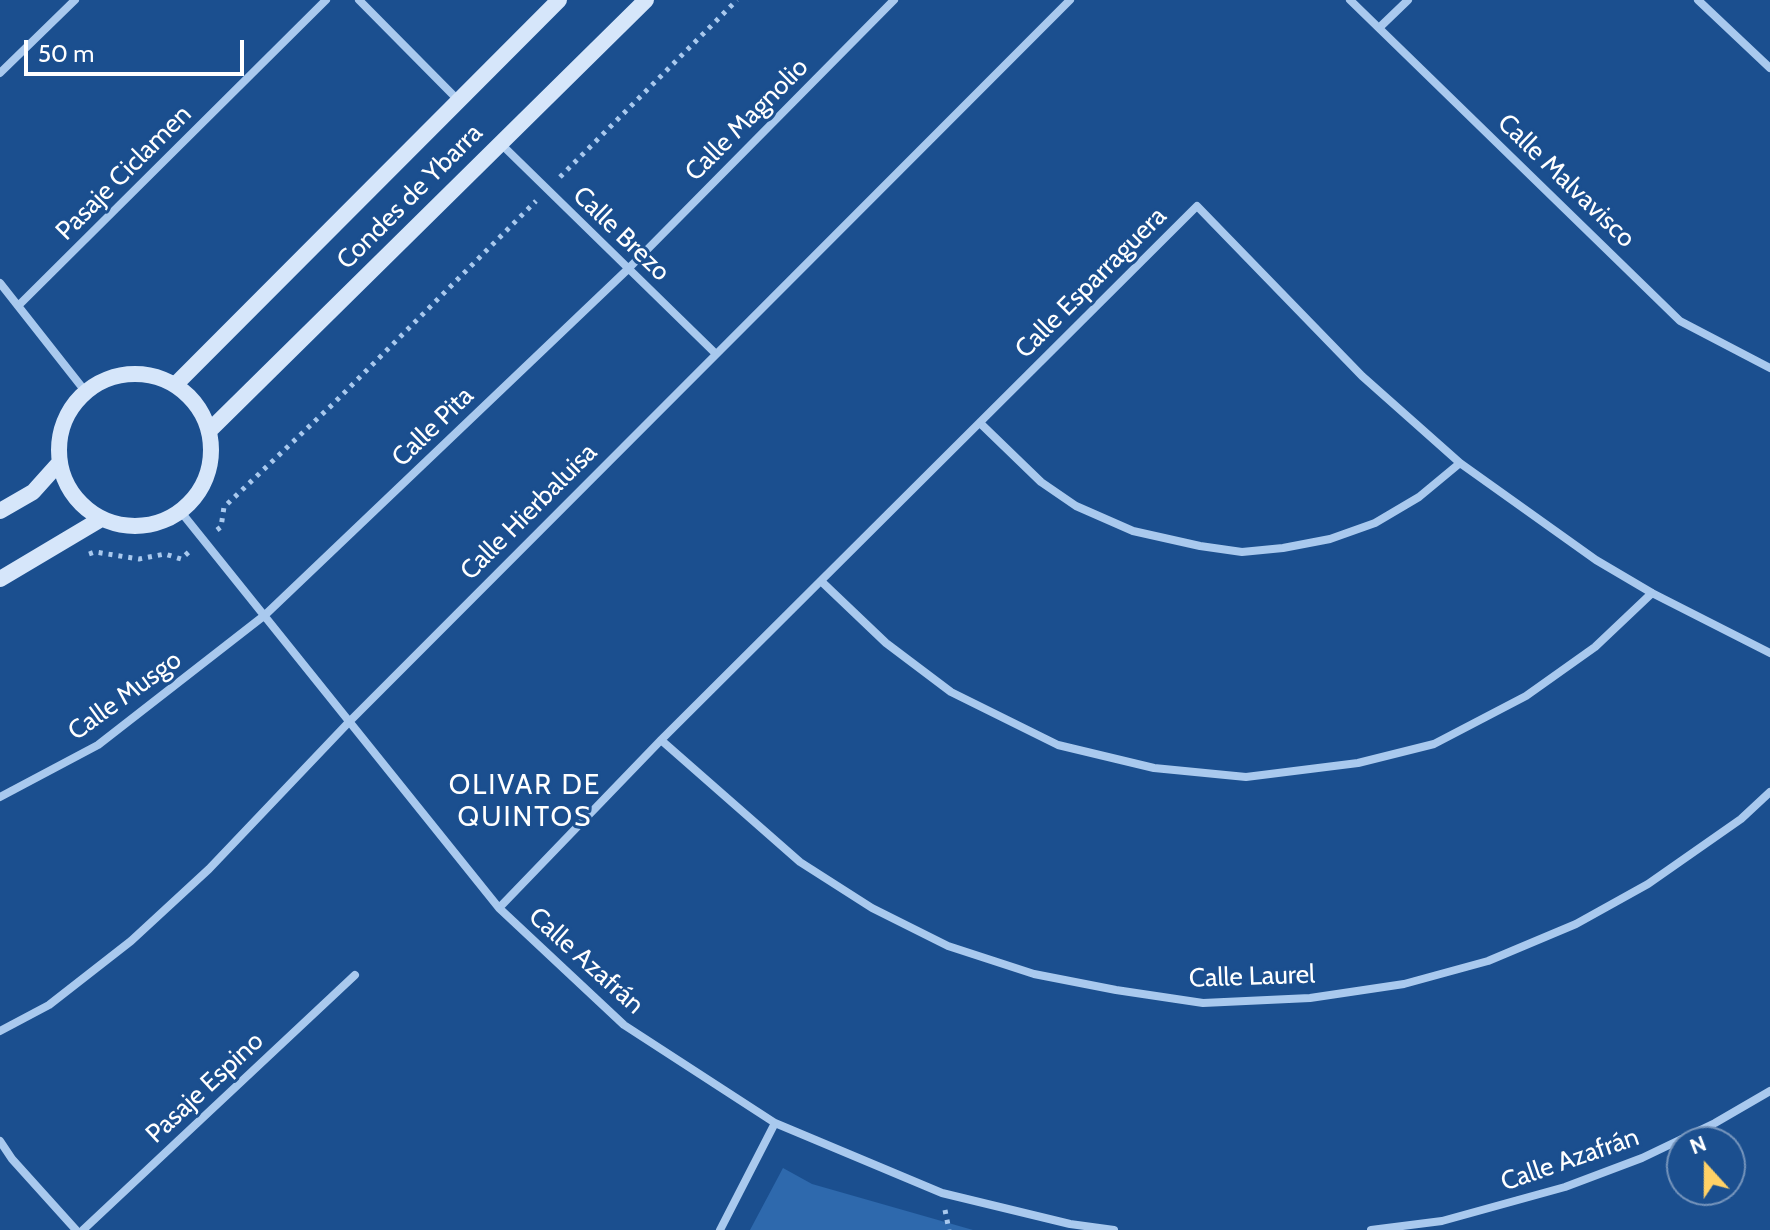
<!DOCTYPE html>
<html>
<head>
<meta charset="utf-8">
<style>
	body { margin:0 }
	#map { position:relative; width:1770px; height:1230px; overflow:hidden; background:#1b4f8f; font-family:Cabin,sans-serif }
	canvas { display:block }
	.north { position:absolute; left:1666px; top:1126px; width:80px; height:80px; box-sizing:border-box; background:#1b4f8f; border:2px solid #7695bc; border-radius:50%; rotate:339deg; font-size:22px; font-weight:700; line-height:32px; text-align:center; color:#fff }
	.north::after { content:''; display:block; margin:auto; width:28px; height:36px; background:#ffd166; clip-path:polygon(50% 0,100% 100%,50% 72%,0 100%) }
	.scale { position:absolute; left:24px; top:40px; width:220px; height:36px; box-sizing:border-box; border:4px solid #fff; border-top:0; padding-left:10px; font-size:24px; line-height:28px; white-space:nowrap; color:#fff; -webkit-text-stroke:6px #1b4f8f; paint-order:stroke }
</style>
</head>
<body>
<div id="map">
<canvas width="1770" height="1230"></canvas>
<div class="north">N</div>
<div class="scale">50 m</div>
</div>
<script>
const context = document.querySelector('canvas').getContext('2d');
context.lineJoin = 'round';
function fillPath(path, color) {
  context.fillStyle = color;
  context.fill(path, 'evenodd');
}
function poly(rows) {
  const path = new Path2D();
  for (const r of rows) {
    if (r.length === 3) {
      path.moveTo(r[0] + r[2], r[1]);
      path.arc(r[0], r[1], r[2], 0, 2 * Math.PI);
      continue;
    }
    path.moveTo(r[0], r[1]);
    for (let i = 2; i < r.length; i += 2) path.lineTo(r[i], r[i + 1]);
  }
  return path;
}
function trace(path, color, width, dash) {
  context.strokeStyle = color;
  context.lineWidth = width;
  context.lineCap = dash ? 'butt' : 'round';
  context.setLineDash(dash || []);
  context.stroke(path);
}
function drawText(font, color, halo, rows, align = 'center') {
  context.font = font + ' Cabin,sans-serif';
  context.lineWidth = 6;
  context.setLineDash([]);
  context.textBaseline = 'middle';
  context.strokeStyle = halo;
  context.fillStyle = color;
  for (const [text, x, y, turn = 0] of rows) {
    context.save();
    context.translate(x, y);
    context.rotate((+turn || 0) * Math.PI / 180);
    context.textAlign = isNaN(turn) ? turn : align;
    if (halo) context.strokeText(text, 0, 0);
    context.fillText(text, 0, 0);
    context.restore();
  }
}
fillPath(poly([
	[783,1168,812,1184,973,1230,750,1230]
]), '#2e69ad');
trace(poly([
	[560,177,737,0],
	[217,530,221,527,224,507,333,404,536,201],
	[89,554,95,552,139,559,165,554,181,559,190,551],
	[945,1210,949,1230]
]), '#a9c9ee', 5, [4, 6]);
trace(poly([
	[359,0,459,101],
	[1350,0,1680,321,1770,368],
	[1698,0,1770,68],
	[1380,27,1408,0],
	[0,73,75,0],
	[500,143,716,354],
	[0,283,85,391],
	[18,306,326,0],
	[980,423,1041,482,1076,506,1133,531,1200,546,1242,552,1283,548,1330,539,1375,523,1419,497,1460,463],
	[181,512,499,908,624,1025,775,1123,942,1193,1070,1224,1114,1230],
	[822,582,886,643,951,692,1058,745,1154,768,1246,777,1358,763,1434,744,1526,696,1595,647,1652,593],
	[661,740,800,862,872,908,948,946,1034,974,1116,990,1203,1003,1310,998,1404,984,1488,961,1576,924,1648,884,1741,819,1770,792],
	[0,797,98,745,265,615,628,269,894,0],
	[499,908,661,740,1197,206,1362,376,1460,463,1596,560,1652,593,1770,653],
	[0,1031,49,1005,131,941,209,869,348,723,1070,0],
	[0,1141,12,1159,76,1230],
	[83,1230,355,975],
	[720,1230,775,1123],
	[1371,1230,1442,1221,1565,1187,1642,1158,1715,1123,1770,1091]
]), '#a9c9ee', 8);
trace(poly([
	[135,450,76],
	[176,384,559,0],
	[210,430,646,0],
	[0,511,33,492,59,463],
	[0,579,101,519]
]), '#d6e6fa', 16);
drawText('26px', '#fff', '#1b4f8f', [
	["Calle Magnolio",747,120,-45],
	["Pasaje Ciclamen",124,173,-45],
	["Calle Malvavisco",1566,181,44],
	["Condes de Ybarra",410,197,-45],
	["Calle Brezo",621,234,44],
	["Calle Esparraguera",1091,283,-45],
	["Calle Pita",433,427,-44],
	["Calle Hierbaluisa",529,512,-45],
	["Calle Musgo",125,696,-36],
	["Calle Azafrán",586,961,42],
	["Calle Laurel",1252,977,-2],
	["Pasaje Espino",205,1088,-43],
	["Calle Azafrán",1570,1160,-19]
]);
context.letterSpacing = '2px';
drawText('28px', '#fff', '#1b4f8f', [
	["OLIVAR DE",525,786],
	["QUINTOS",525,818]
]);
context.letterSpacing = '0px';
</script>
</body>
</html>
